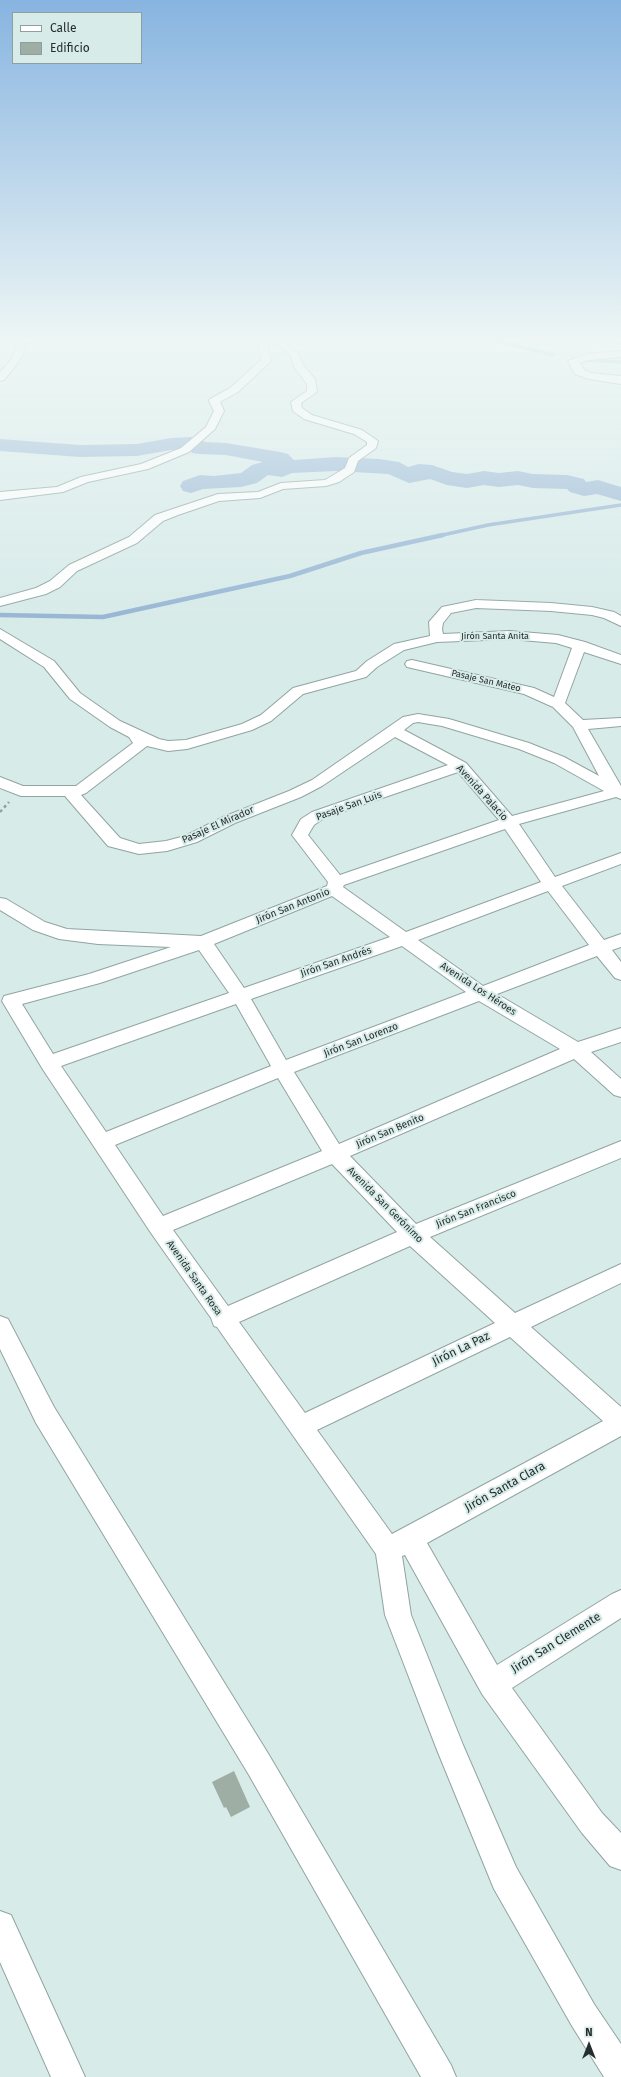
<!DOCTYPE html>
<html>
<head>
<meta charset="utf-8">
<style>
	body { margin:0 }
	#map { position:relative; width:621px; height:2077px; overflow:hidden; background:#d7ebe9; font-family:"Fira Sans",sans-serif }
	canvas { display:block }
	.legend { position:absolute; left:12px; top:12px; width:130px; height:52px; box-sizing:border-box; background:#d7ebe9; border:1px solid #909f9e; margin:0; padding:5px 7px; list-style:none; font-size:12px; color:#262e2d }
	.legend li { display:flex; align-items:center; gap:8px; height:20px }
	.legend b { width:20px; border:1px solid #909f9e }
	.north { position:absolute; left:569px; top:2025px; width:40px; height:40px; -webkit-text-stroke:3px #d7ebe9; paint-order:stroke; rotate:0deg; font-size:11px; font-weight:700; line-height:16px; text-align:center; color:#262e2d }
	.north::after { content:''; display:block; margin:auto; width:14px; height:18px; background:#262e2d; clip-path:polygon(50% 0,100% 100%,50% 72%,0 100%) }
</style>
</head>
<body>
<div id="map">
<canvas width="621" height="2077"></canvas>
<ul class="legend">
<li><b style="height:5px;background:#fff"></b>Calle</li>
<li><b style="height:11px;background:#9faea5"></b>Edificio</li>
</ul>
<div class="north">N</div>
</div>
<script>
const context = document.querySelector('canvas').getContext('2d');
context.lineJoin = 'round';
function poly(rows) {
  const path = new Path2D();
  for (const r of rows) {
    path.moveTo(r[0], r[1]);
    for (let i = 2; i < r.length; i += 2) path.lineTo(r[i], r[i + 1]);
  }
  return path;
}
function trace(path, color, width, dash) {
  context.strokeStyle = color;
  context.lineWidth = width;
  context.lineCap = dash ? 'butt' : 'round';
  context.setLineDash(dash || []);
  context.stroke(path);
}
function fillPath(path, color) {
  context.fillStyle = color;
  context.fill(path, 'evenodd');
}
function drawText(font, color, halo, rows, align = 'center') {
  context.font = font + ' "Fira Sans",sans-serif';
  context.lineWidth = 4;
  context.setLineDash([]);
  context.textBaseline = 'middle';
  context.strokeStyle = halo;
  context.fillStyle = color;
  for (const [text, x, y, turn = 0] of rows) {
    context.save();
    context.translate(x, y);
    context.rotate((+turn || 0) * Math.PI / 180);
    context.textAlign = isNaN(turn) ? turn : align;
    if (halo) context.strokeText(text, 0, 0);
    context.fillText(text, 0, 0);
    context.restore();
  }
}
trace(poly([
	[480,336,553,355],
	[582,360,621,362],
	[438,536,488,525,621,505]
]), '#96b5d4', 3.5);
trace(poly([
	[0,615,103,617,290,576,361,553,443,535]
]), '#96b5d4', 4.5);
fillPath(poly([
	[191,437,206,442,226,443,280,452,288,454,294,460,336,457,379,459,399,462,408,467,419,464,432,465,452,472,467,474,484,471,499,473,518,471,533,474,567,475,584,479,586,482,598,480,621,487,621,501,597,494,584,496,570,492,567,489,533,488,518,485,499,487,484,485,467,488,447,485,430,479,409,483,388,474,336,471,292,473,282,477,268,475,257,483,241,487,203,489,191,493,183,491,180,486,183,481,200,475,214,476,241,473,252,465,263,462,226,455,200,454,192,453,190,449,171,450,137,456,80,457,0,451,0,439,80,445,137,444,171,438,191,437]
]), '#96b5d4');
fillPath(poly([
	[234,1771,250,1807,231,1817,226,1807,224,1808,212,1782]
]), '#9faea5');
const street = poly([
	[4,336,16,336,21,339,27,347,18,363,4,380,0,381,0,372,11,360,17,347,15,343,4,336],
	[256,336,266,336,271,361,238,392,220,402,224,411,215,429,189,452,148,469,88,482,63,492,0,500,0,492,57,487,81,477,141,464,181,448,206,427,214,411,209,401,210,399,230,388,261,360,256,336],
	[268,336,278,336,298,353,304,366,315,379,317,392,301,403,302,408,312,415,362,430,378,441,376,448,358,461,354,472,339,482,326,486,283,489,260,498,219,501,178,515,163,521,137,543,77,571,60,587,46,594,0,606,0,598,36,588,50,581,69,565,129,537,155,515,218,494,258,492,281,483,325,480,345,468,349,458,367,445,367,442,354,434,304,419,293,411,291,402,307,391,307,384,294,367,291,356,268,336],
	[476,600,551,603,592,607,614,612,621,616,621,626,604,618,592,615,551,611,476,608,451,613,443,623,442,629,443,634,510,631,558,635,585,642,621,655,621,664,584,652,565,703,583,720,621,718,621,726,588,729,621,786,621,799,616,797,519,824,555,877,621,853,621,864,562,886,604,940,621,934,621,947,612,950,621,962,621,980,615,978,597,956,497,994,578,1042,621,1028,621,1042,591,1052,621,1079,621,1097,614,1095,574,1059,350,1156,416,1224,621,1141,621,1158,430,1237,515,1313,621,1264,621,1283,531,1327,621,1407,621,1436,427,1543,497,1665,612,1594,621,1590,621,1618,512,1688,602,1813,621,1833,621,1870,610,1866,582,1833,482,1694,405,1555,402,1556,411,1615,463,1745,516,1867,594,2004,621,2044,621,2077,604,2077,572,2026,494,1889,437,1750,385,1615,376,1554,217,1327,214,1326,211,1318,151,1233,42,1068,2,1001,4,996,89,974,171,947,98,944,59,939,33,930,0,910,0,898,6,899,45,922,67,929,201,936,327,886,328,882,292,835,301,819,312,812,448,765,395,737,322,786,301,797,235,823,197,842,167,851,139,854,108,846,65,796,21,796,0,788,0,777,23,786,76,786,133,743,129,737,110,727,70,699,44,667,0,639,0,629,54,661,80,693,120,721,159,739,168,741,186,740,242,724,261,715,293,688,356,671,367,661,394,644,430,636,429,622,442,607,476,600],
	[510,639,556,643,572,648,554,697,534,688,412,660,407,661,405,664,407,667,524,694,553,707,573,727,599,776,564,757,529,743,449,719,418,714,403,717,312,780,289,791,223,817,185,836,166,841,139,844,120,838,81,795,86,793,147,746,168,751,187,749,252,730,271,721,303,694,366,677,377,667,404,650,437,642,510,639],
	[418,722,442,726,519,749,554,763,604,791,512,816,466,763,404,730,413,723,418,722],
	[458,772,499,820,340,875,308,835,314,825,324,818,458,772],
	[505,829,541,882,406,932,343,887,344,885,505,829],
	[548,891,589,945,483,986,418,940,548,891],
	[332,896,390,937,244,988,214,944,332,896],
	[402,946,466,992,286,1060,251,999,402,946],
	[199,950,229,993,53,1054,22,1004,100,983,199,950],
	[479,1001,560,1049,339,1144,294,1072,479,1001],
	[236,1004,271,1066,106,1132,61,1066,236,1004],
	[278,1078,322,1151,163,1216,115,1145,278,1078],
	[332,1164,397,1232,228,1306,173,1230,332,1164],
	[410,1246,495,1323,305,1413,239,1322,410,1246],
	[510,1337,603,1421,392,1534,317,1430,510,1337],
	[0,1316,8,1319,54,1407,269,1755,451,2065,456,2077,421,2077,249,1775,36,1423,0,1349,0,1316],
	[0,1911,11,1915,85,2077,51,2077,0,1962,0,1911]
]);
const secondary = poly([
	[621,351,621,357,588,360,580,363,584,370,591,373,621,376,621,384,589,379,575,374,568,362,570,360,586,354,621,351]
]);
trace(street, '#91a4a2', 2);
trace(secondary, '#91a4a2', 2);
trace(poly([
	[0,812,9,802]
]), '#92a19f', 2.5, [3, 3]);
fillPath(street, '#fff');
fillPath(secondary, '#fff');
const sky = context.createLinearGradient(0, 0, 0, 627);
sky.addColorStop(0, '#87b4e0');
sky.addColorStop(0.54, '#edf6f5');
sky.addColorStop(1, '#edf6f500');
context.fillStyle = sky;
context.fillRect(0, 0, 621, 627);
drawText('9px', '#262e2d', '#d7ebe9', [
	["Jirón Santa Anita",495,636],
	["Pasaje San Mateo",486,681,13]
]);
drawText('10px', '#262e2d', '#d7ebe9', [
	["Avenida Palacio",482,793,48],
	["Pasaje San Luis",349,806,-20],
	["Pasaje El Mirador",218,825,-24],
	["Jirón San Antonio",293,906,-22],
	["Jirón San Andrés",336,962,-19],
	["Avenida Los Héroes",478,989,33],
	["Jirón San Lorenzo",361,1040,-21],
	["Jirón San Benito",390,1131,-23],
	["Avenida San Gerónimo",385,1205,45],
	["Jirón San Francisco",476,1209,-22],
	["Avenida Santa Rosa",194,1278,55]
]);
drawText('12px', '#262e2d', '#d7ebe9', [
	["Jirón La Paz",461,1349,-26],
	["Jirón Santa Clara",505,1487,-29],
	["Jirón San Clemente",556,1643,-32]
]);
</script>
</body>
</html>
